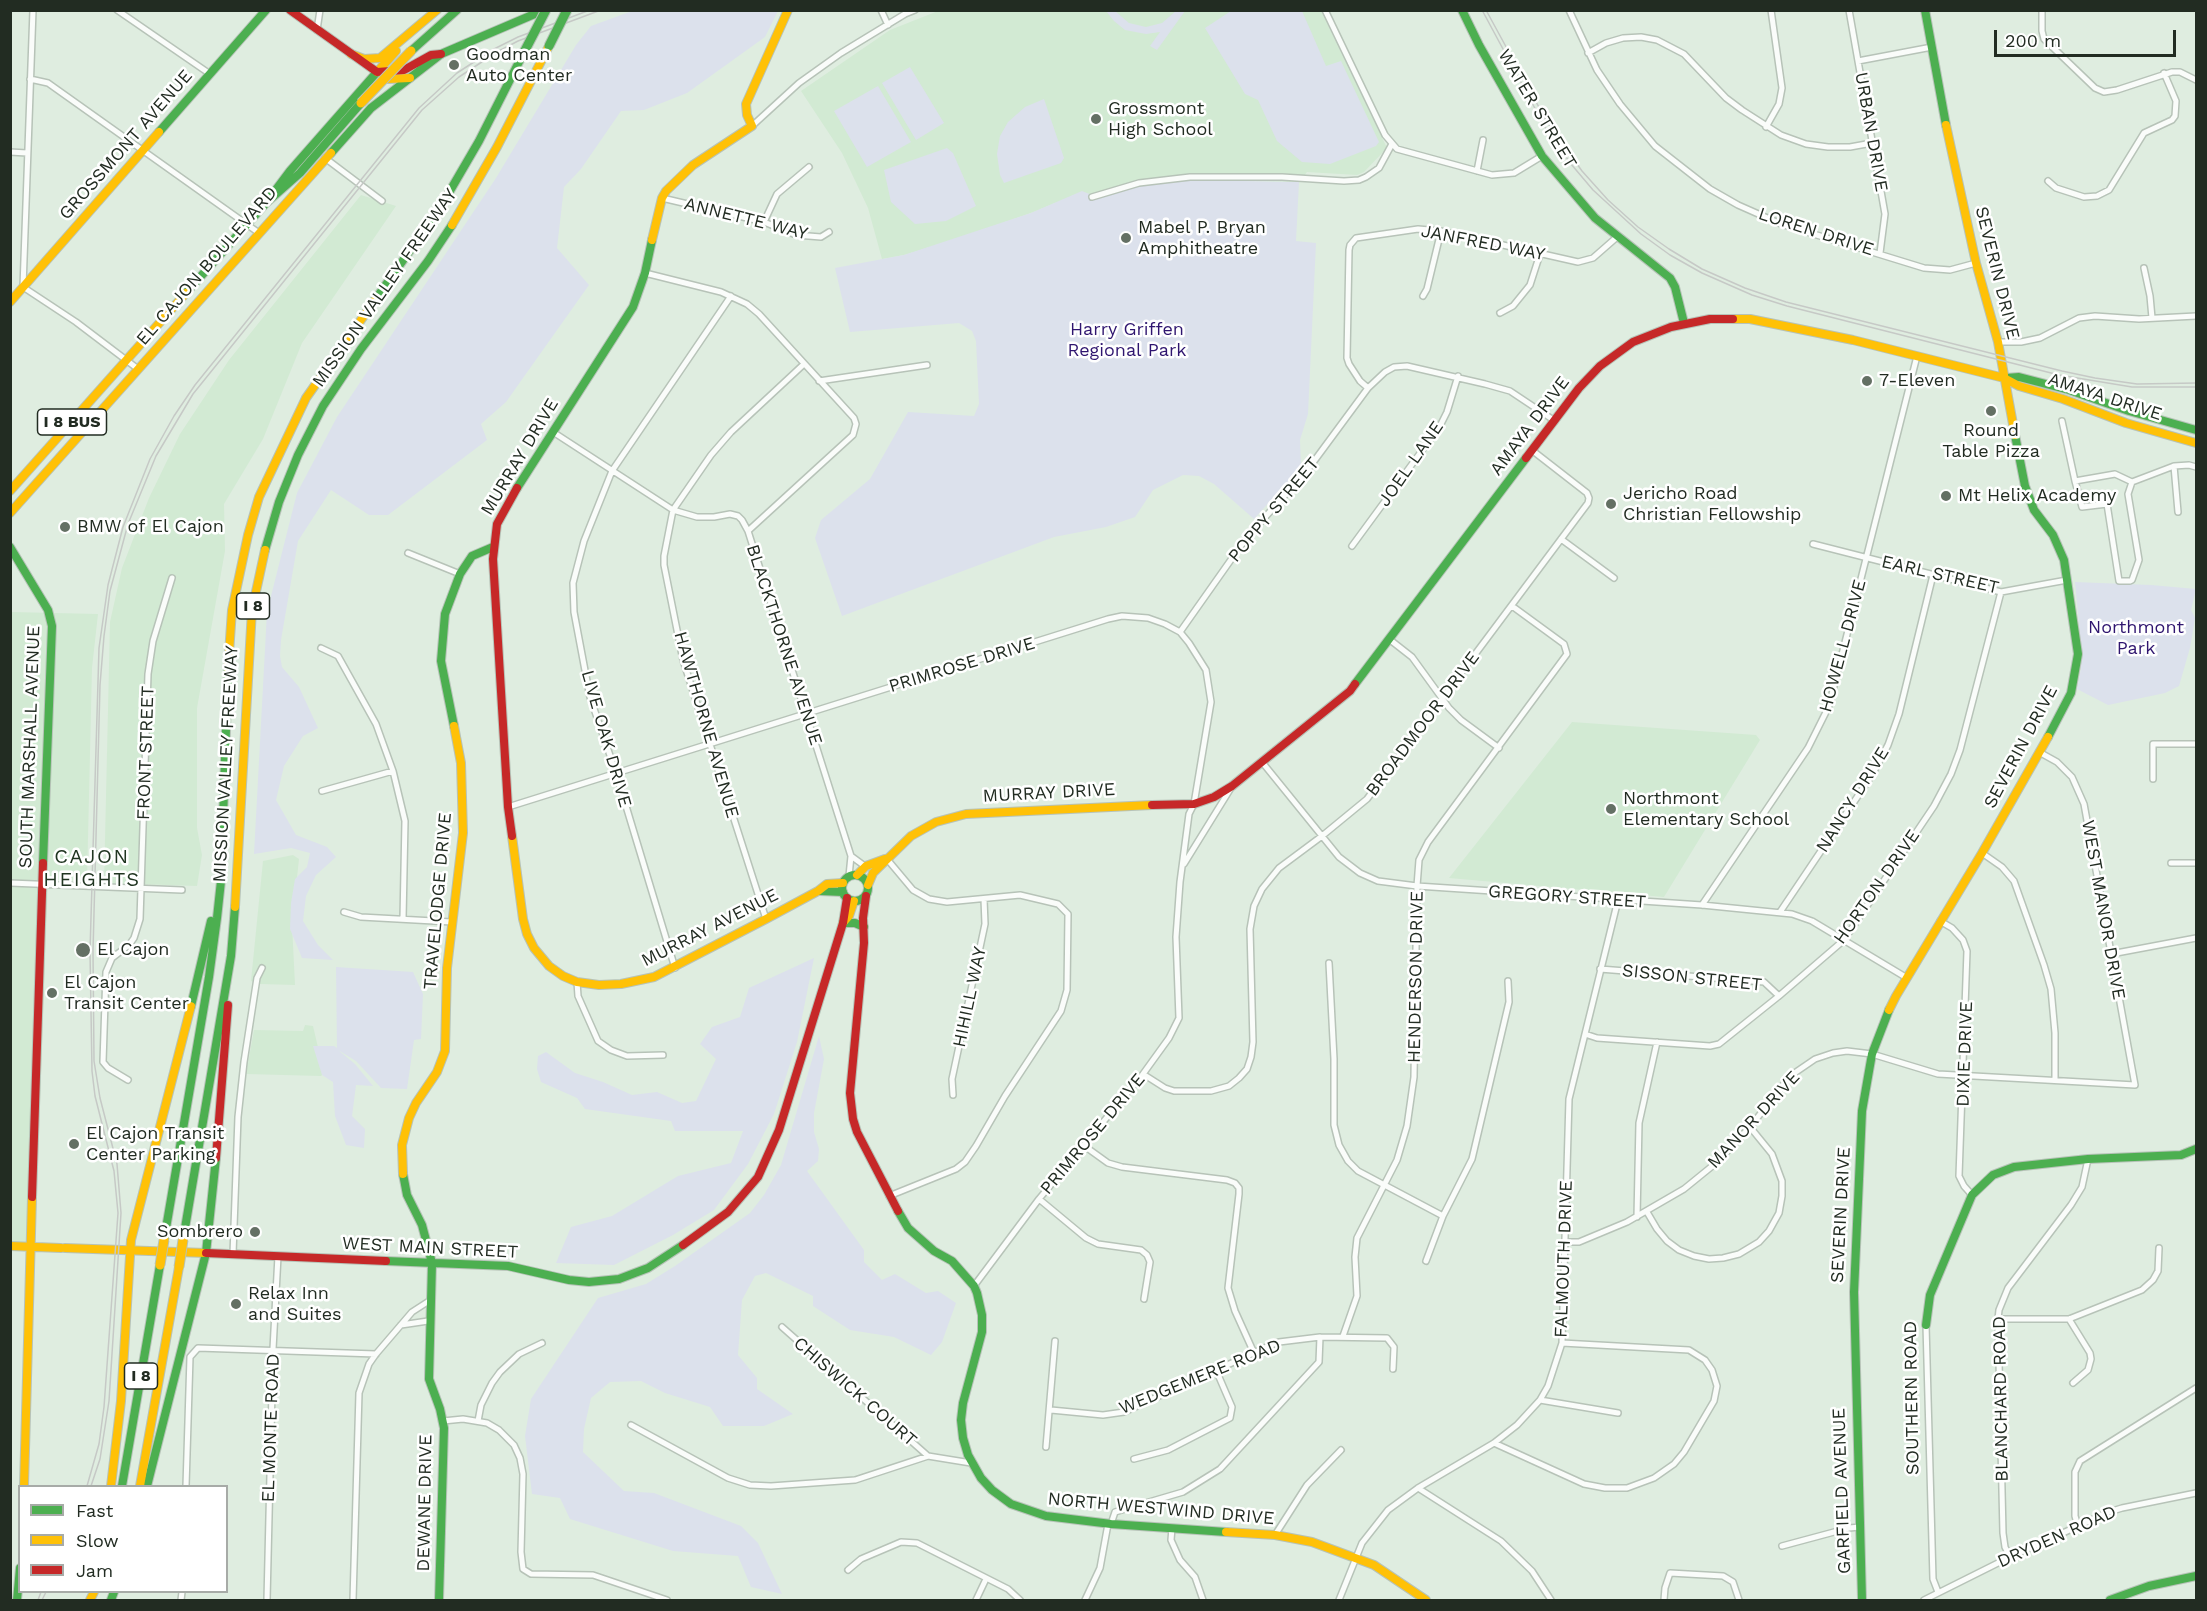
<!DOCTYPE html>
<html>
<head>
<meta charset="utf-8">
<style>
	body { margin:0 }
	#map { position:relative; width:2207px; height:1611px; overflow:hidden; background:#dfede0; font-family:"Work Sans",sans-serif }
	canvas { display:block }
	.frame { position:absolute; inset:0; border:12px solid #222c22; pointer-events:none }
	.legend { position:absolute; left:18px; top:1485px; width:210px; height:108px; box-sizing:border-box; background:#fff; border:2px solid #a7aba7; margin:0; padding:8px 10px; list-style:none; font-size:18px; color:#222c22 }
	.legend li { display:flex; align-items:center; gap:12px; height:30px }
	.legend b { width:30px; border:2px solid #a7aba7 }
	.scale { position:absolute; left:1994px; top:30px; width:182px; height:27px; box-sizing:border-box; border:3px solid #222c22; border-top:0; padding-left:8px; font-size:18px; line-height:21px; white-space:nowrap; color:#222c22; -webkit-text-stroke:4px #fff; paint-order:stroke }
</style>
</head>
<body>
<div id="map">
<canvas width="2207" height="1611"></canvas>
<div class="frame"></div>
<ul class="legend">
<li><b style="height:8px;background:#4caf50"></b>Fast</li>
<li><b style="height:8px;background:#ffc107"></b>Slow</li>
<li><b style="height:8px;background:#c62828"></b>Jam</li>
</ul>
<div class="scale">200 m</div>
</div>
<script>
const context = document.querySelector('canvas').getContext('2d');
context.lineJoin = 'round';
function fillPath(path, color) {
  context.fillStyle = color;
  context.fill(path, 'evenodd');
}
function poly(rows) {
  const path = new Path2D();
  for (const r of rows) {
    if (r.length === 3) {
      path.moveTo(r[0] + r[2], r[1]);
      path.arc(r[0], r[1], r[2], 0, 2 * Math.PI);
      continue;
    }
    path.moveTo(r[0], r[1]);
    for (let i = 2; i < r.length; i += 2) path.lineTo(r[i], r[i + 1]);
  }
  return path;
}
function trace(path, color, width, dash) {
  context.strokeStyle = color;
  context.lineWidth = width;
  context.lineCap = dash ? 'butt' : 'round';
  context.setLineDash(dash || []);
  context.stroke(path);
}
function drawText(font, color, halo, rows, align = 'center') {
  context.font = font + ' "Work Sans",sans-serif';
  context.lineWidth = 5;
  context.setLineDash([]);
  context.textBaseline = 'middle';
  context.strokeStyle = halo;
  context.fillStyle = color;
  for (const [text, x, y, turn = 0] of rows) {
    context.save();
    context.translate(x, y);
    context.rotate((+turn || 0) * Math.PI / 180);
    context.textAlign = isNaN(turn) ? turn : align;
    if (halo) context.strokeText(text, 0, 0);
    context.fillText(text, 0, 0);
    context.restore();
  }
}
fillPath(poly([
	[938,11,1321,11,1387,148,1364,172,1357,175,1307,172,1299,182,1186,180,1097,197,1082,192,1031,213,947,242,904,255,882,259,868,208,842,153,801,91,890,30],
	[361,195,396,206,302,343,263,439,224,504,225,551,197,708,197,828,202,855,197,886,104,883,110,622,122,568,149,498,180,434,229,360],
	[11,612,98,614,92,668,87,881,48,880,35,1242,11,1242],
	[1572,722,1756,735,1760,740,1664,897,1449,878],
	[293,855,299,859,292,924,295,985,260,984,251,981,263,861],
	[305,1025,313,1026,324,1073,321,1076,246,1074,254,1030,303,1031]
]), '#d2ead3');
fillPath(poly([
	[635,10,778,11,765,37,687,93,644,110,621,111,581,169,564,187,557,248,589,285,506,402,481,424,487,440,388,515,369,515,331,490,298,541,281,640,280,656,282,667,299,687,318,728,303,736,284,766,276,800,296,835,327,847,336,857,316,875,306,896,303,921,318,945,333,960,302,958,290,929,291,903,295,879,307,867,310,853,291,848,254,854,267,612,297,493,337,417,496,178,576,45,591,26],
	[1106,11,1115,11,1129,23,1146,27,1162,23,1176,11,1185,11,1157,50,1150,46,1160,32,1146,34,1125,30,1114,21],
	[1231,11,1302,11,1326,66,1341,61,1379,142,1376,146,1330,164,1302,162,1277,141,1258,100,1245,94,1205,28],
	[910,67,944,123,916,140,882,83],
	[878,86,911,142,867,167,834,111],
	[1044,99,1064,158,1061,163,1004,183,1000,175,997,154,1000,136,1008,122,1025,107],
	[947,148,953,153,976,206,946,221,915,224,891,202,884,170],
	[1186,180,1299,182,1296,241,1316,243,1308,414,1300,440,1301,467,1254,519,1214,484,1199,476,1183,475,1153,490,1135,517,1106,527,1054,537,842,616,815,538,821,520,870,479,908,412,974,416,979,404,976,341,972,331,959,323,850,332,835,268,904,255,1031,213,1082,191,1097,197,1135,187],
	[2075,582,2151,585,2196,589,2191,610,2195,618,2190,648,2179,686,2165,693,2108,705,2077,689,2081,668,2081,647],
	[814,958,797,1042,774,1114,748,1164,714,1210,673,1235,614,1265,556,1263,571,1227,612,1216,678,1176,731,1163,743,1131,675,1131,671,1121,585,1109,577,1098,541,1082,537,1069,538,1056,546,1052,575,1073,603,1082,632,1095,657,1092,682,1103,696,1101,716,1059,700,1044,712,1027,740,1017,749,988],
	[336,967,413,972,423,994,421,1039,414,1040,407,1089,381,1088,356,1061,338,1050,355,1064,373,1086,356,1085,352,1116,365,1129,364,1148,346,1145,335,1116,333,1082,322,1075,313,1046,334,1046,337,1048],
	[819,1036,824,1059,814,1113,814,1132,819,1149,818,1161,807,1171,864,1250,864,1262,882,1280,895,1274,926,1293,938,1291,956,1303,942,1342,931,1355,894,1337,850,1330,813,1306,813,1296,766,1273,755,1276,742,1300,738,1355,757,1378,757,1389,793,1414,764,1426,723,1426,710,1407,665,1393,641,1381,610,1382,591,1398,584,1429,583,1452,624,1491,654,1493,741,1526,758,1543,782,1594,751,1587,738,1556,673,1551,570,1519,560,1498,532,1494,525,1436,531,1399,598,1298,646,1284,675,1266,750,1213,764,1195,781,1165]
]), '#dce1ec');
const street = poly([
	[33,10,23,287,76,322,138,369],
	[117,10,210,74],
	[881,10,888,25],
	[1325,10,1385,135,1397,149,1492,175,1514,173,1542,156],
	[1569,10,1597,70,1620,104,1655,146,1710,189,1738,205,1781,224,1924,268,1950,270,1976,263],
	[1849,10,1885,214,1880,253],
	[2042,10,2042,31,2044,39,2095,88,2104,92,2117,90,2172,72,2180,72,2196,80],
	[317,30,320,10],
	[1588,53,1606,43,1623,38,1641,37,1657,40,1684,54,1726,98,1742,110,1781,135,1806,144,1828,147,1850,147,1872,143],
	[1858,61,1932,47],
	[30,79,48,83,259,233],
	[752,126,799,83,841,53,905,14,915,10],
	[1766,127,1779,104,1782,88,1771,10],
	[10,152,27,153],
	[325,158,382,201],
	[1477,171,1483,140],
	[2048,181,2056,188,2084,197,2097,196,2109,190,2144,133,2172,120,2175,116,2176,101,2164,73],
	[1092,197,1139,183,1190,177,1282,177,1344,181,1359,180,1366,177,1379,168,1392,144],
	[662,198,764,222,796,235,821,237,829,232],
	[764,222,777,194,809,167],
	[2144,268,2150,296,2152,318],
	[645,273,721,292,747,304,759,314,854,418,856,424,853,435,748,531],
	[1423,296,1427,289,1441,231],
	[1500,313,1513,306,1530,285,1540,254],
	[1998,342,2021,342,2040,338,2079,318,2095,316,2139,319,2196,316],
	[819,381,927,365],
	[1368,388,1360,381,1349,364,1347,358,1349,250,1350,245,1356,238,1418,229,1441,231,1578,262,1593,258,1617,237],
	[2062,421,2075,481,2115,474,2132,482,2174,466,2189,465,2196,467],
	[553,432,673,510,697,517,714,517,730,514,738,516,742,520,748,531,851,856],
	[2174,466,2178,512],
	[2075,481,2082,507,2107,504,2119,581,2130,581,2132,580,2139,560,2128,494,2132,482],
	[1561,539,1614,578],
	[1813,544,2001,592,2067,580],
	[1352,546,1440,426,1447,412,1458,376],
	[408,553,460,574],
	[1180,632,1247,537,1306,472,1368,388,1385,372,1394,367,1407,366,1485,384,1510,391,1555,421],
	[1389,639,1412,657,1449,708,1461,720,1499,748],
	[321,648,338,656,376,724,393,771,405,821,403,919],
	[1262,762,1339,857,1360,873,1378,881,1417,886,1702,905,1792,914,1812,921,1907,978],
	[2153,779,2153,744,2196,744],
	[322,791,393,771],
	[508,807,1108,619,1122,616,1148,618,1165,624,1180,632,1189,643,1206,670,1211,702,1194,804,1189,814,1180,882,1176,937,1179,1018,1169,1038,1143,1074,1039,1199,974,1286],
	[1982,853,2002,867,2014,881,2044,965,2051,989,2055,1033,2055,1080],
	[887,859,913,890,929,899,947,902,1020,895,1058,904,1068,914,1067,990,1061,1011,1005,1096,976,1146,965,1162,956,1169,889,1196],
	[2171,863,2196,863],
	[1184,864,1231,788],
	[849,876,851,856,866,867],
	[10,883,182,890],
	[1702,905,1808,748,1829,706,1917,356],
	[344,912,361,917,452,922],
	[1780,912,1872,775,1888,745,1899,714,1933,575],
	[766,919,683,660,664,565,664,556,673,510,711,455,731,432,804,364],
	[1940,921,1952,928,1963,940,1967,951,1959,1176,1964,1186,1972,1195],
	[2111,954,2196,938],
	[1329,963,1334,1059,1334,1125,1339,1145,1348,1161,1358,1171,1443,1216],
	[675,968,616,773,590,697,574,612,573,583,584,541,612,471,731,296],
	[1600,969,1764,982,1779,996],
	[577,982,578,996,598,1041,611,1050,627,1056,663,1055],
	[1585,1034,1597,1038,1710,1046,1719,1044,1779,996,1844,940,1934,806,1951,774,1960,750,2001,592],
	[1143,1074,1165,1088,1174,1091,1211,1091,1229,1086,1239,1078,1247,1069,1251,1057,1253,1042,1250,929,1254,906,1262,889,1279,868,1322,836,1367,799,1588,503,1589,498,1587,493,1533,451],
	[128,1080,108,1068,103,1062,106,972,112,958,129,945,134,938,140,919,148,674,153,641,172,578],
	[953,1095,952,1079,985,924,984,899],
	[1083,1145,1108,1163,1122,1167,1227,1180,1235,1183,1239,1188,1239,1194,1228,1288,1235,1311,1254,1353],
	[1039,1199,1086,1238,1098,1244,1141,1250,1147,1255,1150,1262,1144,1299],
	[1647,1212,1657,1229,1667,1241,1679,1250,1694,1256,1709,1259,1723,1258,1739,1254,1759,1242,1769,1231,1779,1213,1782,1196,1782,1181,1772,1154,1750,1127],
	[1637,1217,1639,1123,1657,1042],
	[1565,1242,1579,1242,1627,1222,1684,1189,1716,1163,1750,1127,1783,1085,1796,1072,1815,1059,1833,1053,1847,1051,1872,1054,1938,1074,2135,1085,2084,804,2072,777,2057,762,2039,752],
	[233,1254,238,1117,244,1062,257,978,262,968],
	[1426,1261,1443,1216,1472,1159,1509,1002,1508,981],
	[1998,1319,2069,1319,2142,1290,2153,1280,2158,1271,2159,1248],
	[2069,1319,2090,1353,2091,1359,2088,1370,2073,1383],
	[401,1325,428,1321],
	[1926,1325,1933,1579,1938,1592],
	[782,1327,928,1456],
	[1343,1336,1357,1296,1355,1257,1357,1238,1397,1160,1407,1126,1414,1077,1417,886,1419,860,1428,842,1567,654,1564,644,1512,606],
	[1540,1400,1618,1413],
	[1051,1410,1103,1415,1124,1412,1269,1346,1279,1342,1320,1337,1387,1338,1394,1347,1393,1369],
	[443,1421,463,1419,487,1423,499,1430,514,1445,520,1458,523,1474,521,1552,523,1569,531,1574,593,1575,667,1600],
	[478,1421,481,1405,492,1383,500,1372,519,1354,542,1343],
	[631,1425,728,1478,750,1485,771,1486,855,1480,928,1456,971,1463],
	[1494,1443,1584,1484,1605,1488,1627,1488,1654,1478,1674,1464,1684,1452,1714,1401,1717,1386,1712,1370,1705,1360,1689,1350,1562,1343],
	[1046,1447,1055,1341],
	[1134,1459,1168,1450,1230,1418,1232,1407,1216,1370],
	[186,1486,190,1357,198,1348,376,1354],
	[1418,1488,1501,1541,1532,1571,1551,1600],
	[1111,1524,1115,1512,1183,1492,1220,1469,1319,1362,1320,1337],
	[2078,1526,2075,1516,2075,1472,2080,1461,2196,1388],
	[1172,1528,1171,1540,1180,1560,1195,1577,1203,1600],
	[1275,1535,1307,1485,1341,1450],
	[1782,1546,1849,1528,1860,1527],
	[2010,1557,2005,1547,2003,1533,1998,1319,1999,1310,2008,1288,2071,1205,2082,1187,2088,1159],
	[848,1570,861,1559,901,1542,917,1543,1008,1589,1020,1600],
	[181,1600,182,1592],
	[267,1600,273,1349,278,1256],
	[353,1600,359,1393,369,1364,376,1354,412,1312,429,1301],
	[976,1600,986,1579],
	[1085,1600,1100,1568,1108,1524],
	[1339,1600,1362,1543,1388,1510,1418,1488,1494,1443,1517,1425,1540,1400,1548,1386,1562,1343,1569,1099,1618,900],
	[1664,1600,1665,1588,1670,1573,1723,1576,1733,1582,1739,1600],
	[1924,1600,2010,1557,2109,1512,2122,1508,2196,1493]
]);
const fast = poly([
	[1462,10,1479,45,1542,156,1595,218,1670,278,1675,287,1684,323],
	[1925,10,1946,125],
	[411,51,457,10],
	[159,132,266,10],
	[331,153,371,108,441,54,544,10],
	[266,203,300,173,361,103],
	[186,293,266,203,290,171,377,72],
	[375,300,440,208,479,141,521,58],
	[2006,378,2019,377,2069,390,2129,411,2196,430],
	[2015,435,2025,486,2034,510,2053,535,2064,560,2078,654,2071,693,2048,737],
	[517,488,633,307,645,273,652,240],
	[10,547,48,610,52,626,43,863],
	[265,550,279,502,298,455,323,406,361,349,428,261,452,225],
	[1355,684,1526,458],
	[454,726,441,661,445,614,460,574,472,556,493,547],
	[855,888,13],
	[820,891,843,892],
	[843,923,855,923,864,927],
	[191,1006,211,921],
	[403,1174,407,1195,422,1225,432,1263,429,1379,440,1409,444,1428,439,1600],
	[898,1211,908,1228,934,1251,952,1261,974,1286,977,1293,982,1315,982,1332,963,1403,961,1420,963,1438,968,1455,981,1478,992,1490,1011,1504,1046,1516,1111,1524,1226,1532],
	[164,1240,209,977,217,918,221,881,228,668],
	[183,1240,231,956,235,907],
	[386,1261,508,1266,569,1280,589,1282,619,1279,648,1268,683,1245],
	[1926,1325,1930,1295,1972,1195,1993,1175,2014,1167,2088,1159,2181,1155,2196,1149],
	[122,1486,160,1265],
	[147,1486,206,1253,216,1158],
	[17,1600,20,1568],
	[111,1600,114,1592],
	[1862,1600,1854,1292,1862,1111,1872,1054,1889,1010],
	[2110,1600,2149,1586,2196,1576]
]);
const slow = poly([
	[351,54,364,59,380,58,437,10],
	[377,72,396,51],
	[383,75,388,79,410,78],
	[1946,125,1976,263,1998,342,2015,435],
	[452,225,497,147,549,46],
	[652,240,662,198,666,191,693,165,752,126,747,115,746,104,788,10],
	[10,302,159,132],
	[1733,319,1750,319,1853,340,2004,378,2019,386,2063,399,2126,423,2196,443],
	[10,491,186,293],
	[10,513,331,153],
	[228,668,232,610,248,535,259,497,306,398,375,300],
	[512,836,523,919,527,934,534,948,549,966,563,976,577,982,599,985,621,984,654,977,766,919,818,891,827,884,843,883],
	[857,875,866,866,885,859],
	[868,885,873,873,911,836,936,822,966,814,1152,805],
	[235,907,252,610,265,550],
	[843,923,849,916,854,901],
	[1889,1010,1896,996,1982,853,2048,737],
	[403,1174,402,1145,409,1118,416,1103,437,1072,445,1051,447,968,463,833,461,763,454,726],
	[10,1246,61,1248],
	[65,1248,206,1253],
	[24,1486,32,1197],
	[111,1486,121,1401,131,1240,191,1006],
	[140,1486,179,1267],
	[1226,1532,1275,1535,1312,1542,1374,1565,1426,1600],
	[90,1600,94,1592]
]);
const jam = poly([
	[290,10,377,72,404,70,431,55,441,54],
	[1526,458,1579,388,1600,366,1633,342,1671,327,1710,319,1733,319],
	[1152,805,1194,804,1214,797,1232,786,1350,691,1355,684],
	[512,836,508,807,493,559,497,524,517,488],
	[866,896,863,918,864,943,850,1093,853,1119,857,1132,898,1211],
	[216,1158,228,1005],
	[32,1197,43,863],
	[683,1245,728,1212,758,1177,779,1130,843,923,847,898],
	[206,1253,386,1261]
]);
trace(street, '#b7c3b8', 8);
trace(fast, '#b7c3b8', 10);
trace(slow, '#b7c3b8', 10);
trace(jam, '#b7c3b8', 10);
trace(street, '#fafcfa', 5);
trace(fast, '#4caf50', 8);
trace(slow, '#ffc107', 8);
trace(jam, '#c62828', 8);
trace(poly([
	[1482,10,1545,127,1571,164,1593,190,1641,234,1670,255,1702,273,1752,295,1787,306,2059,375,2132,387,2196,387],
	[91,1486,100,1459,109,1401,121,1213,117,1164,100,1098,94,1061,93,951,100,685,104,636,110,591,128,524,156,456,193,394,422,110,459,77,497,52,518,41,601,10],
	[42,1600,46,1592]
]), '#c6c9c6', 1.5);
trace(poly([
	[1486,10,1547,122,1582,171,1608,200,1638,227,1669,249,1702,269,1745,288,1786,302,2062,371,2095,378,2137,384,2196,383],
	[87,1486,99,1444,104,1407,118,1213,114,1171,95,1096,92,1071,90,951,99,648,108,585,123,527,150,459,174,416,195,385,419,108,457,73,494,49,518,37,590,10],
	[38,1600,41,1592]
]), '#c6c9c6', 1.5);
const fastBridge = poly([
	[549,46,567,10],
	[521,58,546,10]
]);
const slowBridge = poly([
	[361,103,411,51],
	[160,1265,164,1240],
	[179,1267,183,1240]
]);
trace(fastBridge, '#b7c3b8', 11, []);
trace(slowBridge, '#b7c3b8', 11, []);
trace(fastBridge, '#4caf50', 9);
trace(slowBridge, '#ffc107', 9);
for (const [x, y, r, color] of [
	[454,65,6,"#647064"],
	[1096,119,6,"#647064"],
	[1126,238,6,"#647064"],
	[1867,381,6,"#647064"],
	[1991,411,6,"#647064"],
	[1946,496,6,"#647064"],
	[1611,504,6,"#647064"],
	[65,527,6,"#647064"],
	[1611,809,6,"#647064"],
	[83,950,8,"#647064"],
	[52,993,6,"#647064"],
	[74,1144,6,"#647064"],
	[255,1232,6,"#647064"],
	[236,1304,6,"#647064"]
]) {
  const dot = new Path2D();
  dot.arc(x, y, r, 0, 2 * Math.PI);
  context.fillStyle = color;
  context.fill(dot);
  trace(dot, '#fff', 2);
}
for (const [x, y, w] of [
	[72,422,69],
	[253,606,33],
	[141,1376,33]
]) {
  const box = new Path2D();
  box.roundRect(x - w / 2, y - 13, w, 26, 4.5);
  context.fillStyle = '#fff';
  context.fill(box);
  trace(box, '#222c22', 1.5);
}
drawText('bold 16px', '#222c22', null, [
	["I 8 BUS",72,422],
	["I 8",253,606],
	["I 8",141,1376]
]);
drawText('18px', '#222c22', '#fff', [
	["Goodman",466,55],
	["Auto Center",466,76],
	["Grossmont",1108,109],
	["High School",1108,130],
	["Mabel P. Bryan",1138,228],
	["Amphitheatre",1138,249],
	["7-Eleven",1879,381],
	["Round",1991,431,"center"],
	["Table Pizza",1991,452,"center"],
	["Jericho Road",1623,494],
	["Christian Fellowship",1623,515],
	["Mt Helix Academy",1958,496],
	["BMW of El Cajon",77,527],
	["Northmont",1623,799],
	["Elementary School",1623,820],
	["El Cajon",97,950],
	["El Cajon",64,983],
	["Transit Center",64,1004],
	["El Cajon Transit",86,1134],
	["Center Parking",86,1155],
	["Sombrero",243,1232,"right"],
	["Relax Inn",248,1294],
	["and Suites",248,1315]
], 'left');
drawText('18px', '#222c22', '#fff', [
	["WATER STREET",1537,109,59],
	["URBAN DRIVE",1871,132,80],
	["GROSSMONT AVENUE",126,145,-49],
	["ANNETTE WAY",746,219,14],
	["LOREN DRIVE",1816,232,18],
	["JANFRED WAY",1483,243,11],
	["EL CAJON BOULEVARD",207,266,-49],
	["SEVERIN DRIVE",1997,273,76],
	["MISSION VALLEY FREEWAY",385,288,-55],
	["AMAYA DRIVE",2105,397,18],
	["AMAYA DRIVE",1530,426,-53],
	["MURRAY DRIVE",520,457,-59],
	["JOEL LANE",1411,464,-55],
	["POPPY STREET",1274,510,-50],
	["EARL STREET",1940,575,13],
	["BLACKTHORNE AVENUE",784,645,72],
	["HOWELL DRIVE",1843,646,-75],
	["PRIMROSE DRIVE",962,665,-17],
	["BROADMOOR DRIVE",1423,724,-53],
	["HAWTHORNE AVENUE",706,725,74],
	["LIVE OAK DRIVE",606,739,74],
	["SOUTH MARSHALL AVENUE",30,747,-88],
	["SEVERIN DRIVE",2021,747,-62],
	["FRONT STREET",146,753,-88],
	["MISSION VALLEY FREEWAY",226,764,-87],
	["MURRAY DRIVE",1049,793,-3],
	["NANCY DRIVE",1853,800,-58],
	["HORTON DRIVE",1877,887,-55],
	["GREGORY STREET",1567,897,4],
	["TRAVELODGE DRIVE",438,901,-85],
	["WEST MANOR DRIVE",2103,910,80],
	["MURRAY AVENUE",710,928,-27],
	["HENDERSON DRIVE",1416,977,-89],
	["SISSON STREET",1692,978,6],
	["HIHILL WAY",970,997,-78],
	["DIXIE DRIVE",1965,1054,-88],
	["MANOR DRIVE",1754,1120,-47],
	["PRIMROSE DRIVE",1093,1134,-50],
	["SEVERIN DRIVE",1841,1215,-87],
	["WEST MAIN STREET",430,1248,3],
	["FALMOUTH DRIVE",1564,1259,-88],
	["WEDGEMERE ROAD",1200,1377,-22],
	["CHISWICK COURT",855,1392,41],
	["SOUTHERN ROAD",1912,1398,-91],
	["BLANCHARD ROAD",2001,1399,-91],
	["EL MONTE ROAD",271,1428,-88],
	["GARFIELD AVENUE",1842,1491,-92],
	["DEWANE DRIVE",425,1503,-89],
	["NORTH WESTWIND DRIVE",1161,1509,5],
	["DRYDEN ROAD",2057,1537,-24]
]);
drawText('18px', '#2f156f', '#fff', [
	["Harry Griffen",1127,330],
	["Regional Park",1127,351],
	["Northmont",2136,628],
	["Park",2136,649]
]);
context.letterSpacing = '1.5px';
drawText('20px', '#203521', '#fff', [
	["CAJON",92,857],
	["HEIGHTS",92,880]
]);
context.letterSpacing = '0px';
</script>
</body>
</html>
